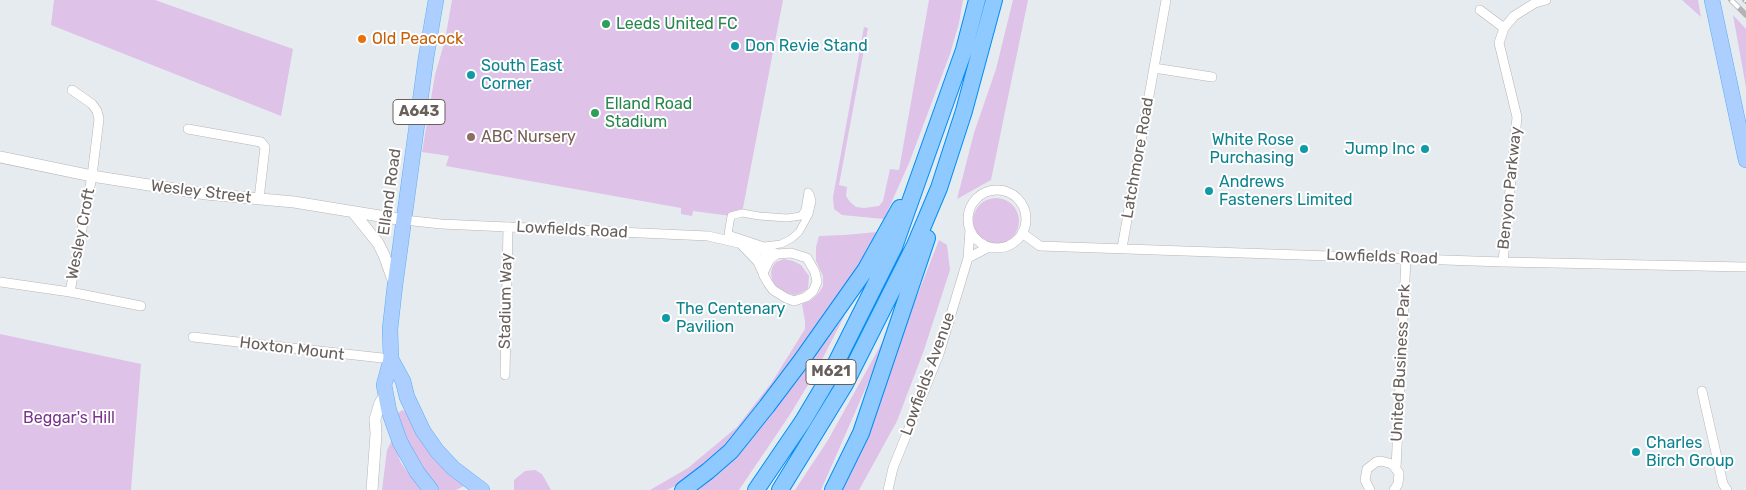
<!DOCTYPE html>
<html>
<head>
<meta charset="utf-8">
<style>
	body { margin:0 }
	canvas { display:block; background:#e6ebf0 }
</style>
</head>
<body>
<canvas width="1746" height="490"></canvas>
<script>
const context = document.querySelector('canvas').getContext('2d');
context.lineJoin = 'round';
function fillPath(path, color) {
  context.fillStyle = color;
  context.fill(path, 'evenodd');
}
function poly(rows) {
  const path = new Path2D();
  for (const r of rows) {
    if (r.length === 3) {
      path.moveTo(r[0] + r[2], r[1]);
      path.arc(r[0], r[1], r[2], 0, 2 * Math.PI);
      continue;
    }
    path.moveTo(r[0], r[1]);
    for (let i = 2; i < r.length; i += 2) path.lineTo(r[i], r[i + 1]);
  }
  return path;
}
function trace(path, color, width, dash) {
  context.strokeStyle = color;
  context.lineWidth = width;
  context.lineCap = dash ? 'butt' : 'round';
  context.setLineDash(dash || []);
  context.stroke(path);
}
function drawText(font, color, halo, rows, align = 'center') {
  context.font = font + ' Rubik,sans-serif';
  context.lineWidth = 4;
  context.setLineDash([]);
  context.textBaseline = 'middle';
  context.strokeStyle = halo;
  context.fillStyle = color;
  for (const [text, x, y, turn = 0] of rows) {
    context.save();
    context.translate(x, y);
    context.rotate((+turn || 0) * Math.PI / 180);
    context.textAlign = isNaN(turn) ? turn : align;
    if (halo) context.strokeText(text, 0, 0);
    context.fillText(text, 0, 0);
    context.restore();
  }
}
fillPath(poly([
	[54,0,155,0,293,49,281,116,51,25],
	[452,0,783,0,742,213,731,216,693,211,692,216,681,214,681,208,446,166,449,156,422,152,435,75,445,40],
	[929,0,963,0,959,23,950,54,909,163,884,219,842,215,834,209,833,197,864,27,868,28,839,185,847,187,846,196,850,202,856,207,864,208,879,206,883,201,890,169,899,170],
	[1013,0,1028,0,991,180,957,199,974,133,996,69],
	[1682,0,1698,0,1701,17],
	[1733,15,1746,29,1746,88,1744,76],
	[996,221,23],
	[877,232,860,266,788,371,721,451,677,485,667,490,650,490,688,468,737,427,772,382,805,329,805,321,802,304,811,300,818,294,823,286,823,276,816,261,816,247,819,236,845,235],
	[939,240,947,245,950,270,924,350,897,421,859,490,841,490],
	[784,259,793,261,801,265,809,276,808,289,801,293,794,295,784,292,775,285,772,280,771,272,773,266,776,262],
	[845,315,814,375,789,416,739,490,691,490,805,369],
	[0,334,141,364,131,490,0,490],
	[883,341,874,369,821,490,795,490,828,440],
	[402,410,408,413,452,477,464,486,456,490,439,490,429,478,406,442,397,414],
	[392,440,401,463,421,490,382,490,387,450],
	[535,470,542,474,551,490,514,490,514,480,525,471]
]), '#dec2e8');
const pedestrian = poly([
	[808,192,810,194,812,201,809,214,799,232,791,239,781,244,764,246,728,234,731,216,742,213,759,216,787,218,801,216,805,210,808,192],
	[751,248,766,252,762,261,750,249,751,248]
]);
const minor = poly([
	[1480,10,1504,28],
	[1154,68,1212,77],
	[188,129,261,142,265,147,259,199],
	[997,219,29],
	[404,220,441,224,708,236,769,250,777,254],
	[1022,233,1040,246,1503,262,1746,267],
	[740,243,758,262,763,273,764,276,768,283,773,290,786,298,794,301,806,297,813,291,817,282,815,272,807,258,791,253,777,254,770,259,763,273],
	[1122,248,1166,0],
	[968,258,989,247],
	[1503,262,1517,117,1499,43,1504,28,1514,16,1535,3,1546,0],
	[0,282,70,292,141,306],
	[70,292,92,176,99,119,97,111,92,104,72,90],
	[193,337,391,359],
	[505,375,508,227],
	[1702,391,1723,484,1727,490],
	[1396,468,1406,258],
	[888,490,893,468,939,354,968,258,970,230],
	[1370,490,1365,480,1367,469,1376,462,1381,461,1392,464,1399,473,1398,484,1394,490]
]);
const tertiary = poly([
	[0,157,92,176,206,194,294,202,404,220],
	[353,212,378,243,384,255,394,283],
	[372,490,376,434,375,419,380,403,386,394]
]);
const primary = poly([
	[1712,0,1746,160],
	[391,359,403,381,407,397,423,431,437,451,453,468,482,490],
	[431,490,417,472,400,442,389,411,384,385,391,359,390,329,395,285,426,58,436,0]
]);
const motorway = poly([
	[683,490,708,471,731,451,767,406,801,361,866,269,900,208],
	[756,490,803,421,828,379,894,247,964,50,977,0],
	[780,490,845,384,915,245,939,188,964,111,994,0],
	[833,490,861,433,927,238]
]);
trace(pedestrian, '#b9b4b1', 8);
trace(minor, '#b9b4b1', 10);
trace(tertiary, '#b9b4b1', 12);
trace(primary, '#59aef6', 16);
trace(motorway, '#008ef6', 18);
trace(pedestrian, '#fff', 7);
trace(minor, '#fff', 9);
trace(tertiary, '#fff', 11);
trace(primary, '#accfff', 15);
trace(motorway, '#8ec9ff', 16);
const rail = poly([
	[1731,0,1746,15],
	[1745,0,1746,1]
]);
trace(rail, '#b5b3b3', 5.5);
trace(rail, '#fff', 4, [11]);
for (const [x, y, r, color] of [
	[606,24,5,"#2e9e5b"],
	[362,39,5,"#e8710a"],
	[735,46,5,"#0f9aa8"],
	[471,75,5,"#0f9aa8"],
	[595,113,5,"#2e9e5b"],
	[471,137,5,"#8d6e63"],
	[1304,149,5,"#0f9aa8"],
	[1425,149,5,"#0f9aa8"],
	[1209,191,5,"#0f9aa8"],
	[666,318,5,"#0f9aa8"],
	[1636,452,5,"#0f9aa8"]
]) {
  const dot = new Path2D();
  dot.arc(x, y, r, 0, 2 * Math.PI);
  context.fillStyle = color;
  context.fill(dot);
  trace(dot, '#fff', 2);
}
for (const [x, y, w] of [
	[419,112,52],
	[831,372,50]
]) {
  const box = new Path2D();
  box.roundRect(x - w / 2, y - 12.5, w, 25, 4);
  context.fillStyle = '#fff';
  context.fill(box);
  trace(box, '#67605d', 1);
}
drawText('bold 15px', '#67605d', null, [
	["A643",419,112],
	["M621",831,372]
]);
drawText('16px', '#27864d', '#fff', [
	["Leeds United FC",616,24],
	["Elland Road",605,104],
	["Stadium",605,122]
], 'left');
drawText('16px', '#c56008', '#fff', [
	["Old Peacock",372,39]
], 'left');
drawText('16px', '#0d838f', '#fff', [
	["Don Revie Stand",745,46],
	["South East",481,66],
	["Corner",481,84],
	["White Rose",1294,140,"right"],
	["Purchasing",1294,158,"right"],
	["Jump Inc",1415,149,"right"],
	["Andrews",1219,182],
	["Fasteners Limited",1219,200],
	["The Centenary",676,309],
	["Pavilion",676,327],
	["Charles",1646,443],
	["Birch Group",1646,461]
], 'left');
drawText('16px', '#785e54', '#fff', [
	["ABC Nursery",481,137]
], 'left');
drawText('16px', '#67605d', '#fff', [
	["Latchmore Road",1138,158,-80],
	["Benyon Parkway",1510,188,-84],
	["Wesley Street",201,192,7],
	["Elland Road",390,192,-82],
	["Lowfields Road",572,230,3],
	["Wesley Croft",81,234,-79],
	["Lowfields Road",1382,257,2],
	["Stadium Way",506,301,-89],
	["Hoxton Mount",292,349,7],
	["United Business Park",1401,363,-87],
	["Lowfields Avenue",928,374,-70]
]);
drawText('16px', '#7b358f', '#fff', [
	["Beggar's Hill",69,418]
]);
</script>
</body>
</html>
